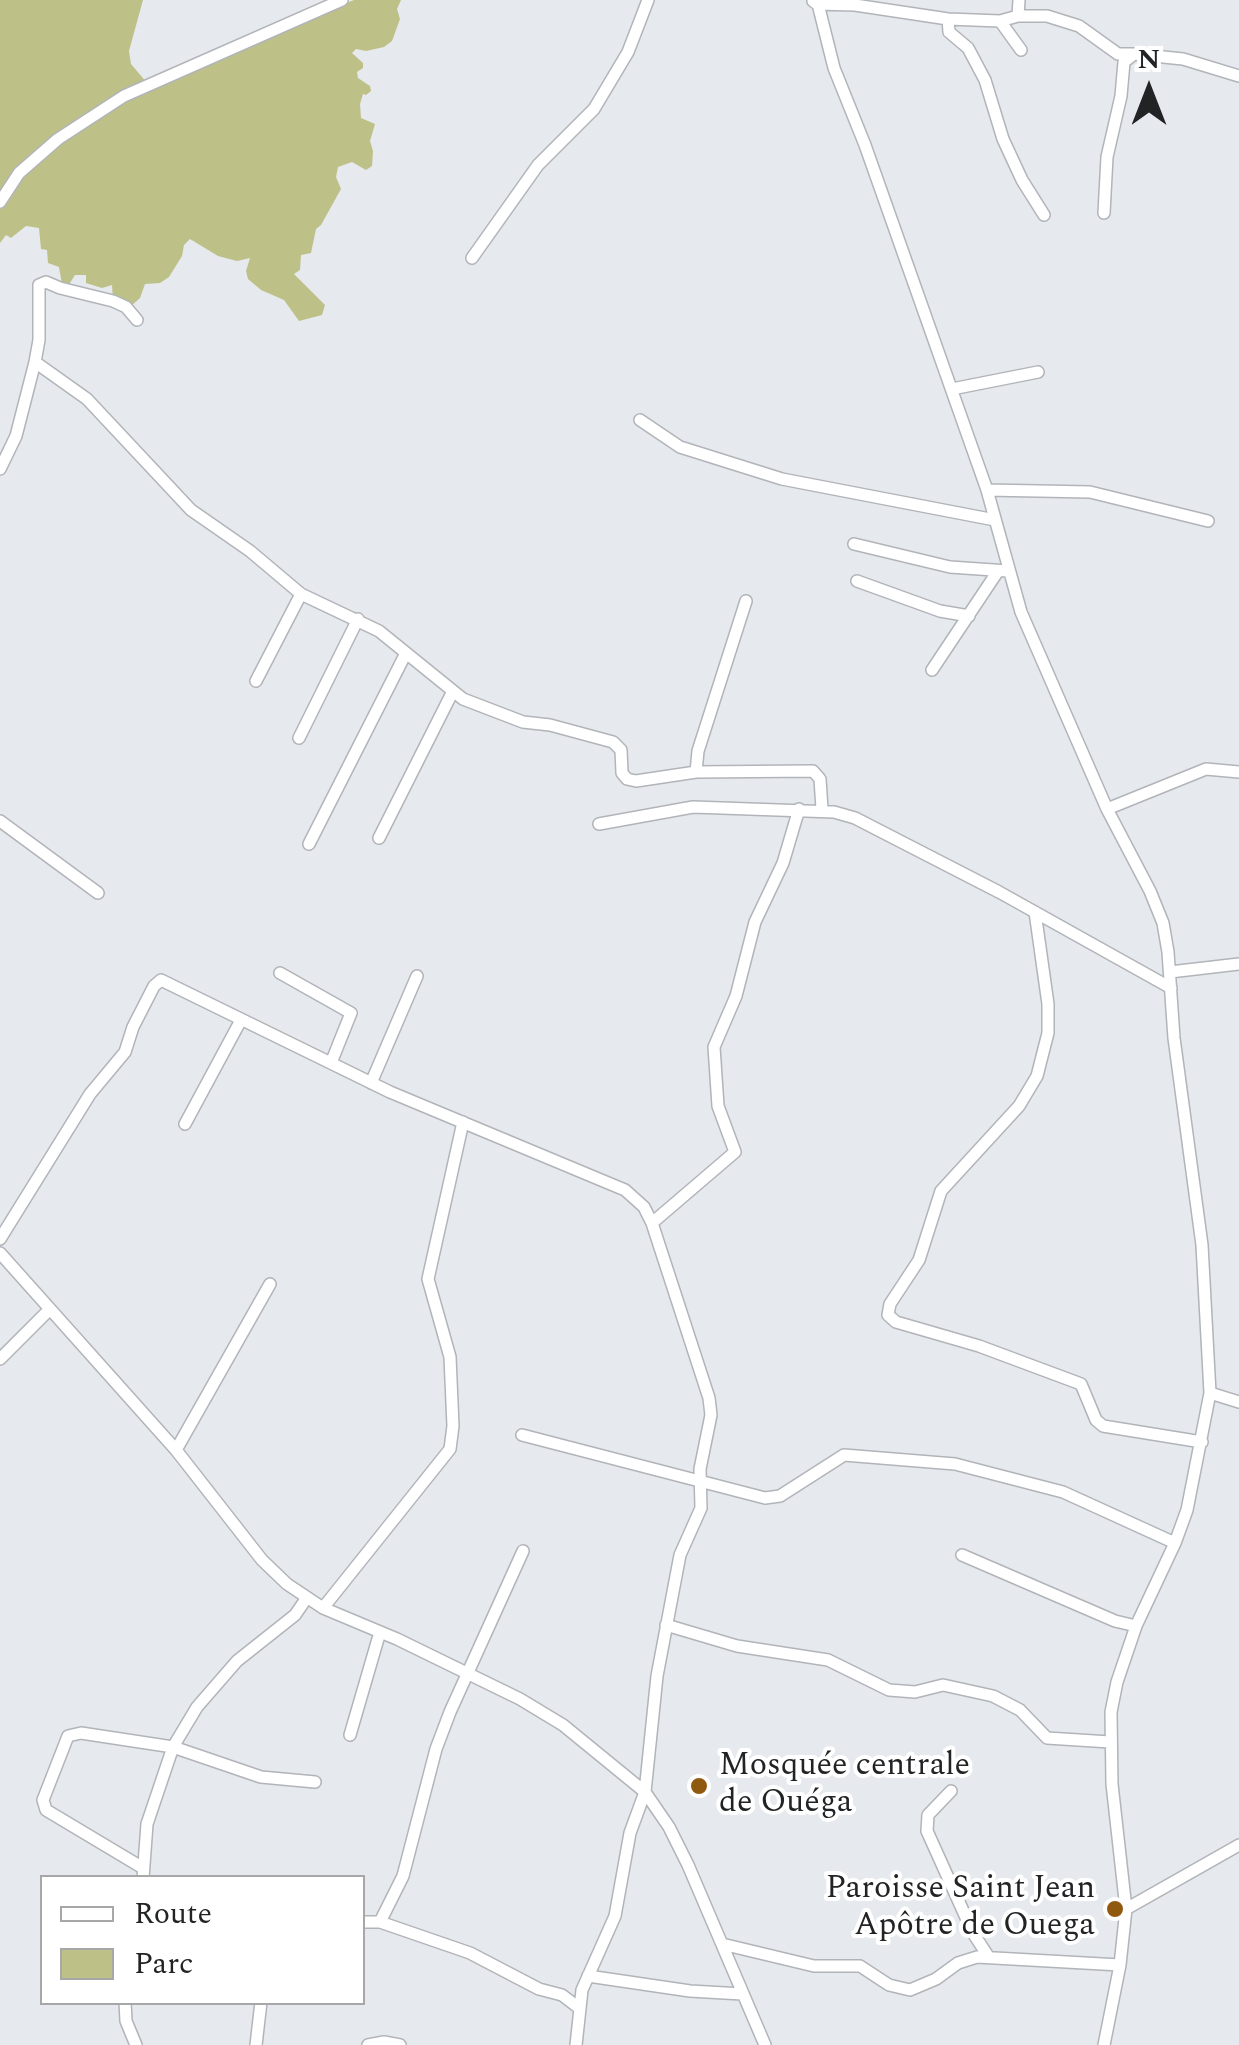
<!DOCTYPE html>
<html>
<head>
<meta charset="utf-8">
<style>
	body { margin:0 }
	#map { position:relative; width:1239px; height:2045px; overflow:hidden; background:#e6e9ed; font-family:Spectral,serif }
	canvas { display:block }
	.legend { position:absolute; left:40px; top:1875px; width:325px; height:130px; box-sizing:border-box; background:#fff; border:2px solid #a7a7a8; margin:0; padding:12px 18px; list-style:none; font-size:30px; color:#222325 }
	.legend li { display:flex; align-items:center; gap:20px; height:50px }
	.legend b { width:50px; border:2px solid #a7a7a8 }
	.north { position:absolute; left:1099px; top:40px; width:100px; height:100px; -webkit-text-stroke:8px #fff; paint-order:stroke; rotate:0deg; font-size:28px; font-weight:700; line-height:40px; text-align:center; color:#222325 }
	.north::after { content:''; display:block; margin:auto; width:35px; height:45px; background:#222325; clip-path:polygon(50% 0,100% 100%,50% 72%,0 100%) }
</style>
</head>
<body>
<div id="map">
<canvas width="1239" height="2045"></canvas>
<ul class="legend">
<li><b style="height:12px;background:#fff"></b>Route</li>
<li><b style="height:28px;background:#bec187"></b>Parc</li>
</ul>
<div class="north">N</div>
</div>
<script>
const context = document.querySelector('canvas').getContext('2d');
context.lineJoin = 'round';
function fillPath(path, color) {
  context.fillStyle = color;
  context.fill(path, 'evenodd');
}
function poly(rows) {
  const path = new Path2D();
  for (const r of rows) {
    path.moveTo(r[0], r[1]);
    for (let i = 2; i < r.length; i += 2) path.lineTo(r[i], r[i + 1]);
  }
  return path;
}
function trace(path, color, width, dash) {
  context.strokeStyle = color;
  context.lineWidth = width;
  context.lineCap = dash ? 'butt' : 'round';
  context.setLineDash(dash || []);
  context.stroke(path);
}
function drawText(font, color, halo, rows, align = 'center') {
  context.font = font + ' Spectral,serif';
  context.lineWidth = 8;
  context.setLineDash([]);
  context.textBaseline = 'middle';
  context.strokeStyle = halo;
  context.fillStyle = color;
  for (const [text, x, y, turn = 0] of rows) {
    context.save();
    context.translate(x, y);
    context.rotate((+turn || 0) * Math.PI / 180);
    context.textAlign = isNaN(turn) ? turn : align;
    if (halo) context.strokeText(text, 0, 0);
    context.fillText(text, 0, 0);
    context.restore();
  }
}
fillPath(poly([
	[0,0,143,0,129,51,131,64,148,84,354,0,401,0,397,9,400,19,392,41,384,47,366,51,356,49,352,53,363,63,363,68,357,72,358,78,370,86,371,91,366,95,363,94,360,104,361,118,375,124,370,141,373,151,372,166,366,170,352,162,338,167,336,177,341,189,321,225,316,229,311,253,301,255,300,270,294,274,325,305,322,315,299,321,284,300,261,290,248,279,246,271,250,258,237,261,218,256,190,239,184,245,182,256,169,277,160,283,145,284,140,298,131,306,113,301,112,285,102,288,86,283,86,275,75,275,68,286,62,284,59,267,48,263,47,250,41,249,39,228,26,226,11,238,6,235,0,243]
]), '#bec187');
const minor = poly([
	[817,0,834,68,865,145,987,490,1021,612,1107,809,1150,891,1163,923,1168,952,1174,1038,1202,1245,1210,1393,1187,1510,1175,1543,1136,1626,1117,1682,1111,1712,1112,1784,1126,1909,1120,1965,1104,2045],
	[813,1,817,4,855,5,948,19,1000,21,1018,16,1047,16,1079,26,1118,54,1134,54,1124,62,1121,96,1107,157,1104,213],
	[1018,16,1019,0],
	[948,19,949,32,968,48,985,80,1003,139,1022,180,1044,215],
	[1000,21,1021,50],
	[1134,54,1183,59,1239,76],
	[0,202,19,173,58,139,124,96,342,0],
	[472,258,538,165,594,109,628,52,648,0],
	[35,362,87,399,191,510,250,551,301,594,379,631,463,699,523,722,550,725,613,742,621,750,622,773,627,779,636,781,696,772,813,771,820,779,822,809],
	[952,389,1038,372],
	[640,420,680,447,782,479,995,520],
	[0,469,16,436,35,362,39,340,39,285,46,282,60,288,113,301,126,307,137,320],
	[987,490,1090,492,1208,521],
	[854,544,950,567,1008,571],
	[857,581,940,611,969,616],
	[932,670,998,571],
	[256,681,301,594],
	[299,738,358,619],
	[696,772,698,751,746,601],
	[1107,809,1206,769,1239,772],
	[0,821,98,893],
	[599,824,693,807,834,812,855,818,999,892,1171,988],
	[379,838,452,693],
	[309,844,406,653],
	[1035,912,1048,1004,1048,1033,1037,1076,1019,1106,941,1191,919,1260,890,1304,888,1315,896,1322,979,1346,1081,1384,1096,1420,1103,1426,1202,1442],
	[1170,972,1239,964],
	[280,973,351,1013,331,1063],
	[371,1083,417,976],
	[185,1124,241,1020],
	[652,1223,735,1152,718,1106,714,1047,736,996,755,922,783,863,799,809],
	[0,1239,90,1094,125,1052,133,1027,154,986,161,980,390,1092,625,1190,644,1207,652,1223,709,1398,711,1415,700,1469,701,1508,680,1555,657,1676,645,1792,630,1833,615,1916,582,1990,576,2045],
	[0,1253,176,1450,262,1560,287,1584,323,1608,397,1639,520,1699,563,1725,645,1792,669,1827,688,1865,765,2045],
	[0,1359,49,1310],
	[1210,1393,1239,1402],
	[522,1435,765,1498,780,1496,844,1455,955,1464,1063,1492,1175,1543],
	[176,1450,270,1284],
	[962,1555,1115,1621,1136,1626],
	[323,1608,450,1449,453,1426,450,1357,428,1279,463,1122],
	[666,1625,737,1646,828,1660,889,1690,915,1692,943,1685,993,1696,1020,1710,1047,1738,1110,1742],
	[350,1735,380,1632],
	[951,1791,928,1815,927,1831,973,1933,988,1956],
	[143,1868,46,1810,43,1800,68,1736,81,1733,173,1747,261,1777,315,1782],
	[143,1878,147,1824,173,1747,197,1707,237,1661,295,1615,306,1599],
	[1126,1909,1239,1845],
	[362,1922,380,1922,470,1953,539,1989,562,1995,579,2008],
	[380,1922,403,1876,436,1749,450,1712,523,1551],
	[722,1944,814,1966,860,1966,889,1985,910,1990,936,1979,958,1963,977,1957,1120,1965],
	[588,1976,690,1991,742,1994],
	[125,2002,126,2021,136,2045],
	[256,2045,261,2002],
	[368,2045,384,2042,400,2045]
]);
trace(minor, '#b1b4b9', 14);
trace(minor, '#fff', 11);
for (const [x, y, r, color] of [
	[699,1786,10,"#905910"],
	[1115,1909,10,"#905910"]
]) {
  const dot = new Path2D();
  dot.arc(x, y, r, 0, 2 * Math.PI);
  context.fillStyle = color;
  context.fill(dot);
  trace(dot, '#fff', 4);
}
drawText('32px', '#222325', '#fff', [
	["Mosquée centrale",719,1768],
	["de Ouéga",719,1805],
	["Paroisse Saint Jean",1095,1891,"right"],
	["Apôtre de Ouega",1095,1928,"right"]
], 'left');
</script>
</body>
</html>
